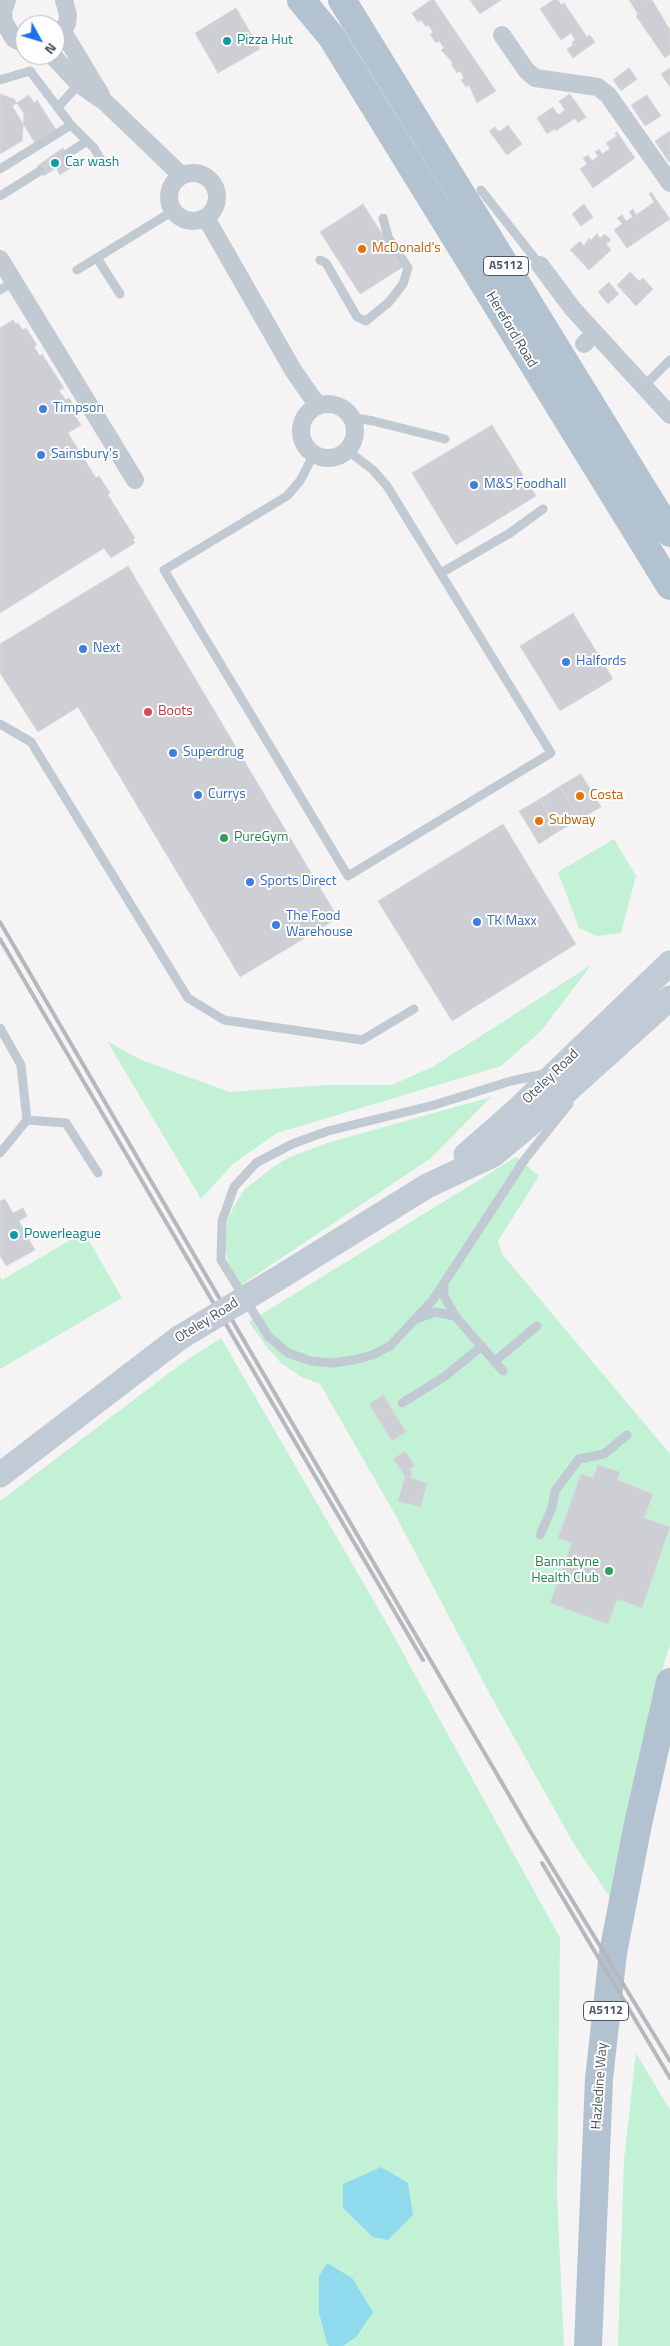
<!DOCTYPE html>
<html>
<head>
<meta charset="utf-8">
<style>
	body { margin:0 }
	#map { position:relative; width:670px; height:2346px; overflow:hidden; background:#f5f3f3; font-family:"Titillium Web",sans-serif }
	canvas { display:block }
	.north { position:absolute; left:15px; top:15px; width:50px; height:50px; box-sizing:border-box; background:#fff; border:1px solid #b7bbc0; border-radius:50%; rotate:129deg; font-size:14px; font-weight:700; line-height:20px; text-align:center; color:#4a5661 }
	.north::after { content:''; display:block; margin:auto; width:18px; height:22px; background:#1a73e8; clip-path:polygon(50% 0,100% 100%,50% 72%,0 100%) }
</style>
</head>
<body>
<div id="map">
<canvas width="670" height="2346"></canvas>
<div class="north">N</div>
</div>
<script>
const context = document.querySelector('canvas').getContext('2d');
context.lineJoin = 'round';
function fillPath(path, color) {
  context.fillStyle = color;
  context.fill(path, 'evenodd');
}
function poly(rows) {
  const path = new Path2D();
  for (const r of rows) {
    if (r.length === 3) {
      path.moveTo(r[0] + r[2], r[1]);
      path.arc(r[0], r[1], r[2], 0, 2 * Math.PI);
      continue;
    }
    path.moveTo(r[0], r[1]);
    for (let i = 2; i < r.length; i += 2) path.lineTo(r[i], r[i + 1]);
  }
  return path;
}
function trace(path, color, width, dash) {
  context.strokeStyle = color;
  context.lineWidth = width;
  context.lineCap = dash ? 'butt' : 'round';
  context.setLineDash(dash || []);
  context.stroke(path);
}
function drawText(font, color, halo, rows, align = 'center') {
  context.font = font + ' "Titillium Web",sans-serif';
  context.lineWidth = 4;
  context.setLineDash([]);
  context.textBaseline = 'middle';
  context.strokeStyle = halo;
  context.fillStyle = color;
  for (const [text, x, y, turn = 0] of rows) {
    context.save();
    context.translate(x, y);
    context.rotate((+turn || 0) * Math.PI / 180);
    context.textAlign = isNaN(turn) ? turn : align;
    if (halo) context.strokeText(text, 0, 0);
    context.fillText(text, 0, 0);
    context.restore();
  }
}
fillPath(poly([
	[614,839,636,876,621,933,597,936,579,928,558,872],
	[591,965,541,1031,501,1066,277,1133,233,1164,201,1199,107,1041,141,1060,230,1092,325,1085,392,1085,434,1066],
	[491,1097,431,1158,241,1285,229,1266,225,1248,226,1225,234,1206,245,1189,272,1168,288,1158,327,1143],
	[516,1157,539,1176,498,1241,502,1254,670,1454,670,1645,664,1663,612,1900,574,1844,493,1700,397,1518,320,1384,302,1377,281,1363,266,1346,249,1322],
	[84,1232,122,1298,0,1369,0,1276,2,1280],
	[221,1338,386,1622,560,1938,557,2196,564,2346,0,2346,0,1501,185,1361],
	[636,2053,670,2110,670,2346,618,2346,624,2160]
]), '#c3f1d5');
fillPath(poly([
	[381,2167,408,2183,413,2215,388,2240,373,2237,343,2208,343,2184],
	[327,2263,352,2278,373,2312,356,2337,343,2346,329,2346,327,2343,319,2313,319,2276]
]), '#90daee');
const building = poly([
	[431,0,434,0,496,91,477,103,469,85,466,87,461,80,464,78,460,71,457,73,451,64,453,63,441,50,444,48,439,41,436,43,430,34,433,32,428,25,426,27,421,20,418,22,412,13,431,0],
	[470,0,501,0,480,14,470,0],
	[553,0,558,0,561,5,564,3,587,37,590,35,595,42,573,58,567,49,573,45,572,42,575,40,571,33,561,40,540,9,553,0],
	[629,0,652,0,670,30,670,54,665,58,636,16,638,14,629,0],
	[236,8,260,49,218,73,195,33,236,8],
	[629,68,637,79,621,91,613,80,629,68],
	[670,68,670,87,661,74,670,68],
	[0,94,14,99,24,114,22,141,0,154,0,94],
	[570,94,586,117,578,123,575,118,556,131,554,129,547,134,537,118,553,107,558,115,565,110,559,101,570,94],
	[29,95,34,103,37,100,56,130,35,143,12,106,29,95],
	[647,95,661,116,645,126,631,105,647,95],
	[508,125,522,144,507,155,489,131,495,127,499,132,508,125],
	[670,131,670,162,669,162,655,141,670,131],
	[617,132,635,158,593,188,580,169,587,164,583,158,588,155,592,161,598,156,595,152,599,149,602,154,610,149,606,143,617,136,615,133,617,132],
	[63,148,72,167,60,175,56,168,44,176,37,166,63,148],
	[651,192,670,219,627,248,614,230,622,224,617,218,622,215,626,221,633,217,629,212,633,209,636,215,654,202,649,194,651,192],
	[363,204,403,267,360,294,320,232,363,204],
	[584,204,593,217,581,226,572,214,584,204],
	[597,234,600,238,605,234,611,240,606,244,611,250,589,270,570,250,580,241,584,246,589,238,591,240,597,234],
	[630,272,639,281,643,278,653,289,636,306,617,285,630,272],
	[609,282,619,294,608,304,598,292,609,282],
	[13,320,16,324,18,323,23,330,26,328,37,345,34,347,40,356,42,354,64,388,59,391,66,400,69,398,80,415,76,417,81,425,68,433,96,478,99,476,110,493,108,495,135,538,133,540,135,543,111,558,104,548,0,613,0,328,13,320],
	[492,425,536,496,456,545,412,473,492,425],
	[128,566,338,918,240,977,78,707,38,732,0,673,0,644,128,566],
	[573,613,613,679,560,711,520,646,573,613],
	[581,774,601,807,580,819,560,786,581,774],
	[560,786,580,819,559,831,540,799,560,786],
	[540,799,559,831,539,844,519,811,540,799],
	[503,824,576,944,452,1021,378,901,503,824],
	[5,1199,13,1213,23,1208,27,1216,19,1221,35,1250,6,1266,0,1256,0,1201,5,1199],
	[383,1395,406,1432,392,1441,369,1404,383,1395],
	[405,1451,415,1466,410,1469,412,1472,411,1478,427,1483,421,1507,398,1501,405,1476,393,1459,405,1451],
	[598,1465,620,1472,617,1480,653,1494,644,1518,670,1527,642,1608,617,1599,608,1624,550,1603,572,1543,558,1538,581,1474,593,1478,598,1465]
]);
fillPath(building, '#cdcfd5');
trace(building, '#d7d9de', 1);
trace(poly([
	[0,80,30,71,71,125,94,148,103,163],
	[58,107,79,84],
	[67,154,87,141],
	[0,169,71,125],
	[481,190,540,265],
	[0,196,40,171],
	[97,258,120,294],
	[320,260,326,263,357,317,366,321,389,302,403,284,408,268,388,237,383,218],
	[77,270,173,211],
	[0,290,14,281],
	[643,387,670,360],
	[351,417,373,421,445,439],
	[314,454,300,481,287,496,164,570,348,876,551,753,387,486,373,470,347,450],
	[441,573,510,533,543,509],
	[0,724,31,742,188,998,224,1020,362,1040,414,1009],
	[0,1028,21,1065,27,1120,66,1123,98,1173],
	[544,1074,511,1081,434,1105,328,1131,292,1144,256,1163,234,1187,222,1221,221,1260,268,1336,288,1353,311,1361,333,1363,353,1360,373,1355,390,1346,433,1300,525,1159,569,1104],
	[0,1153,27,1120],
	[444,1283,444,1296,455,1316,503,1371],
	[419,1318,435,1312,455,1316],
	[495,1361,537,1326],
	[402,1403,444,1377,482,1346],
	[540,1535,552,1508,555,1491,579,1459,604,1454,627,1435]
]), '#c1cad2', 9);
trace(poly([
	[7,0,3,12,4,22,14,39,25,44],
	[63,32,101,95],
	[502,35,526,70,535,78,598,87,608,95,670,183],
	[55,39,67,24,68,15,64,0],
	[52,55,79,84,105,102,182,176],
	[193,197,24],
	[206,218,293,370,318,406],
	[0,259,135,480],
	[540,265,573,309,670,415],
	[584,344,595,333],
	[328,431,27]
]), '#c1cad2', 18);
trace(poly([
	[466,1155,515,1112,670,963],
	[277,1279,427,1186,493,1155,529,1125,670,998],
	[0,1475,179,1338]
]), '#c1cbd6', 25);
trace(poly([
	[301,0,331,36,670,586],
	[342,0,670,533],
	[588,2346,599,2079,613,1953,638,1824,670,1682]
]), '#b3c2d1', 28);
trace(poly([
	[0,922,530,1831,670,2061],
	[0,939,423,1660],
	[542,1863,670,2078]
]), '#b5b8bd', 4);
trace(poly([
	[179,1338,277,1279]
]), '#c1cbd6', 25);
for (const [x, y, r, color] of [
	[227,41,5,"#0f9aa8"],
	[55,163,5,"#0f9aa8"],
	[362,249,5,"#e8710a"],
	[43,409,5,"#3f7fe0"],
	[41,455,5,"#3f7fe0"],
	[474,485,5,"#3f7fe0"],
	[83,649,5,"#3f7fe0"],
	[566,662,5,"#3f7fe0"],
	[148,712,5,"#e0444e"],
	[173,753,5,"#3f7fe0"],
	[198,795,5,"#3f7fe0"],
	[580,796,5,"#e8710a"],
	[539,821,5,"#e8710a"],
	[224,838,5,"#2e9e5b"],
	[250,882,5,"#3f7fe0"],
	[477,922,5,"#3f7fe0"],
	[276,925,5,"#3f7fe0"],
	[14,1235,5,"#0f9aa8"],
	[609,1571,5,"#2e9e5b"]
]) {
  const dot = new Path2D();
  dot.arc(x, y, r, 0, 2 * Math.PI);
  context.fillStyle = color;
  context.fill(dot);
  trace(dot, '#fff', 2);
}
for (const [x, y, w] of [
	[506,266,45],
	[606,2011,45]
]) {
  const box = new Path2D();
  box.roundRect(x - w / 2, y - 9.5, w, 19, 4);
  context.fillStyle = '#fff';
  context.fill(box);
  trace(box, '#4a5661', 1);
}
drawText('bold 12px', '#4a5661', null, [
	["A5112",506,266],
	["A5112",606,2011]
]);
drawText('14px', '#0d838f', '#fff', [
	["Pizza Hut",237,41],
	["Car wash",65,163],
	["Powerleague",24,1235]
], 'left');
drawText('14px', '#c56008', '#fff', [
	["McDonald's",372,249],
	["Costa",590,796],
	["Subway",549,821]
], 'left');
drawText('14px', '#4a5661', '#fff', [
	["Hereford Road",511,330,59],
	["Oteley Road",551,1077,-44],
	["Oteley Road",207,1321,-32],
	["Hazledine Way",600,2086,-86]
]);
drawText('14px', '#366cbe', '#fff', [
	["Timpson",53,409],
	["Sainsbury's",51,455],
	["M&S Foodhall",484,485],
	["Next",93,649],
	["Halfords",576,662],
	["Superdrug",183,753],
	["Currys",208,795],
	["Sports Direct",260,882],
	["The Food",286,917],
	["Warehouse",286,933],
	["TK Maxx",487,922]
], 'left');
drawText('14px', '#be3a42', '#fff', [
	["Boots",158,712]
], 'left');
drawText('14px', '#27864d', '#fff', [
	["PureGym",234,838],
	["Bannatyne",599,1563,"right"],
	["Health Club",599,1579,"right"]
], 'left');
</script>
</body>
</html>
